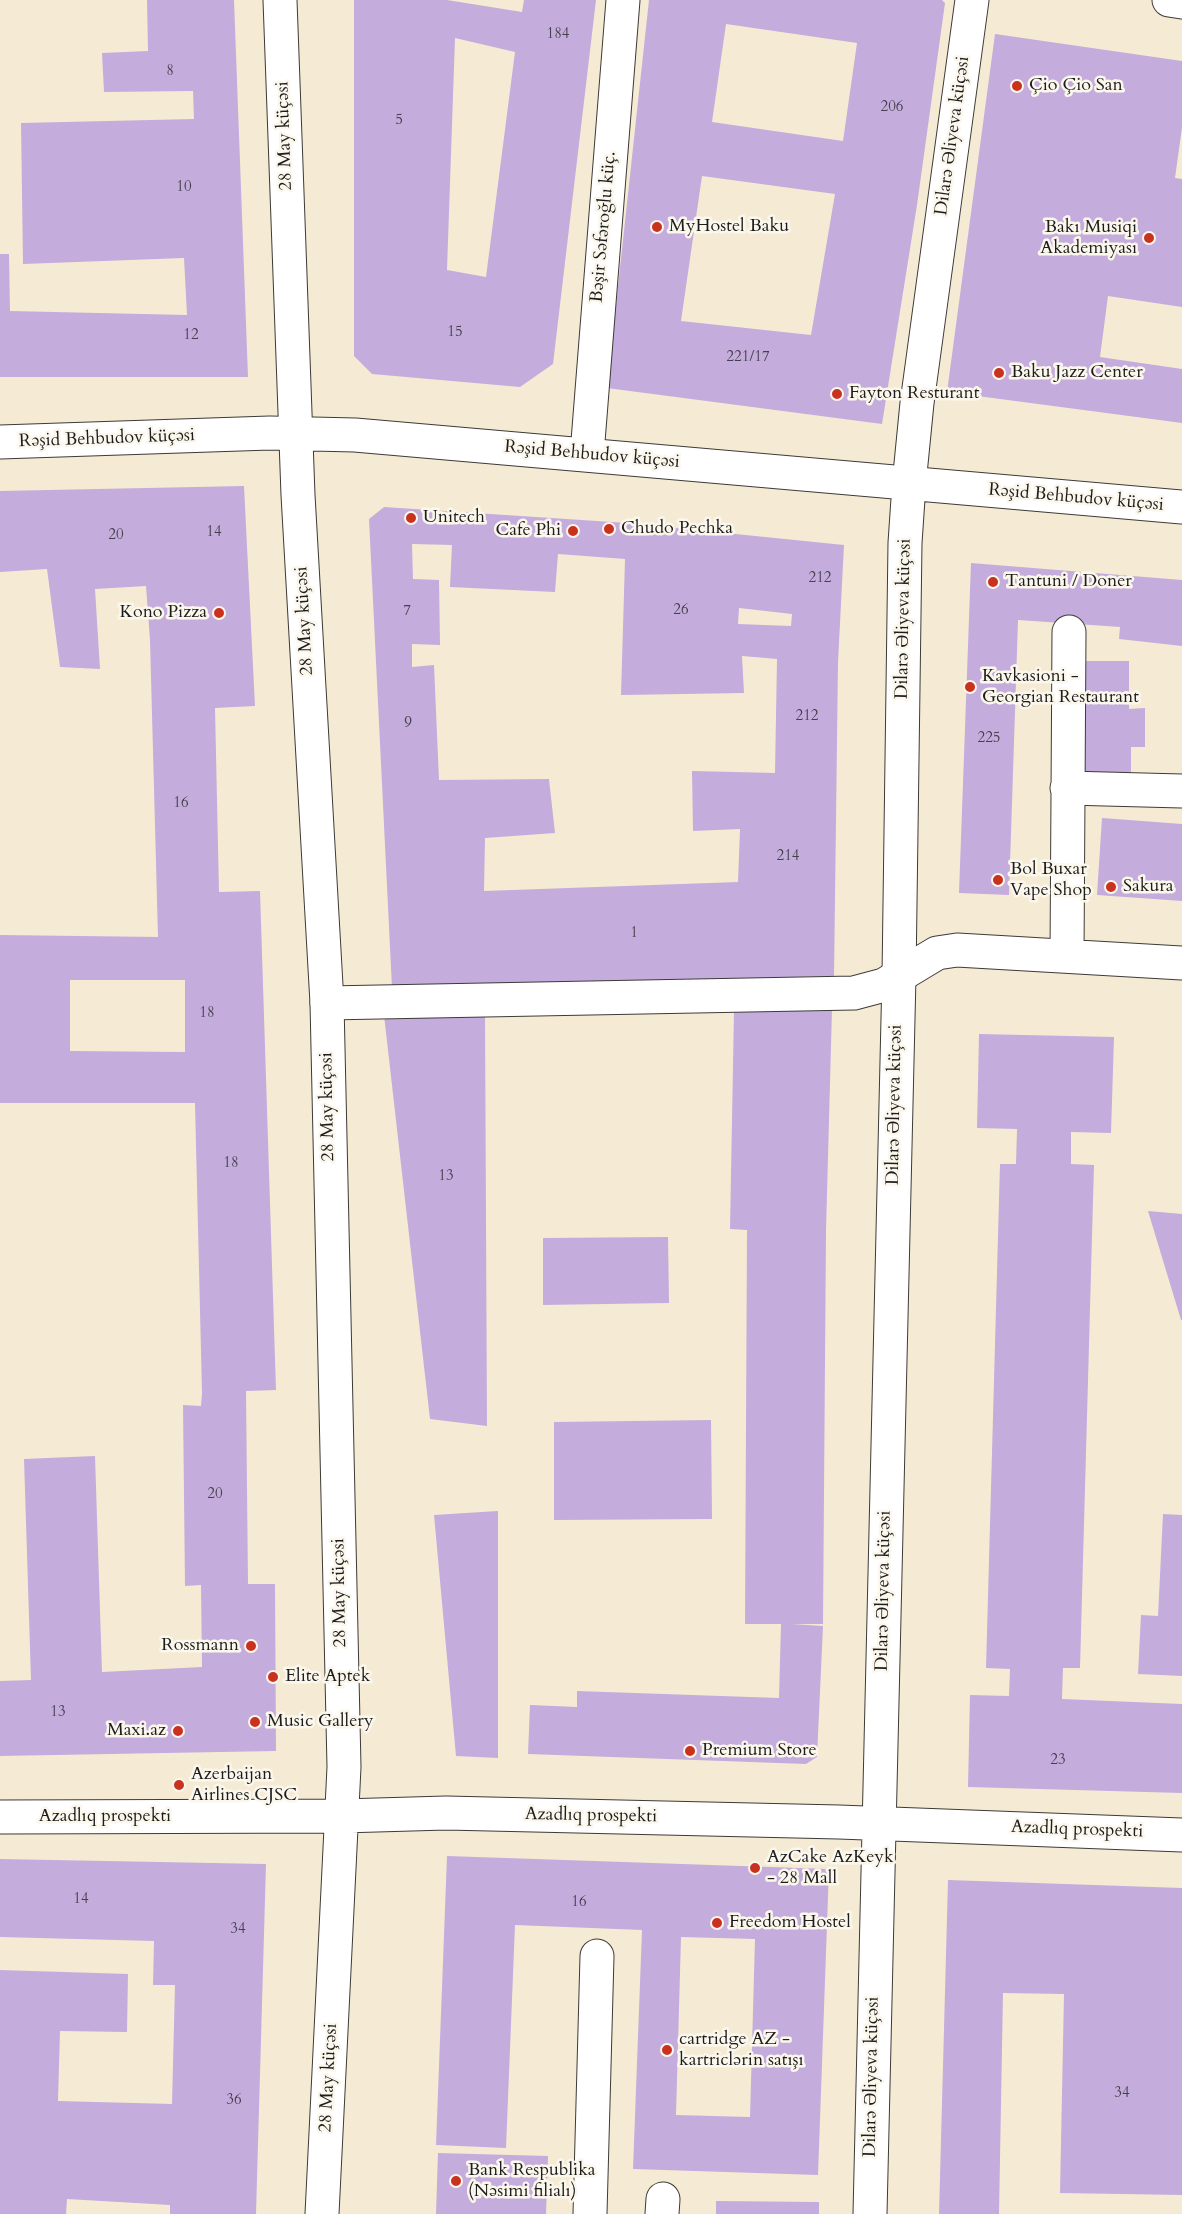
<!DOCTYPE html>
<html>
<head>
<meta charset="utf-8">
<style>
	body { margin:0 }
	canvas { display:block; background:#f5ead3 }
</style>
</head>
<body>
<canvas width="1182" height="2214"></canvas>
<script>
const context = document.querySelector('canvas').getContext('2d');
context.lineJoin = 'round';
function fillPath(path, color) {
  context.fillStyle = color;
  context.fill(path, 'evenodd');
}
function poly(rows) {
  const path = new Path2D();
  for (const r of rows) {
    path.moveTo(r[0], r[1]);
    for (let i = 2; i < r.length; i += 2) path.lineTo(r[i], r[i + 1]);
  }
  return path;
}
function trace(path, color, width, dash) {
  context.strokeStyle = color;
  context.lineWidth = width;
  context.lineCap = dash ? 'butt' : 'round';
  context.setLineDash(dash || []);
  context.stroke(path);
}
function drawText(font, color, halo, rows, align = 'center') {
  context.font = font + ' Cardo,serif';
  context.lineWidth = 5;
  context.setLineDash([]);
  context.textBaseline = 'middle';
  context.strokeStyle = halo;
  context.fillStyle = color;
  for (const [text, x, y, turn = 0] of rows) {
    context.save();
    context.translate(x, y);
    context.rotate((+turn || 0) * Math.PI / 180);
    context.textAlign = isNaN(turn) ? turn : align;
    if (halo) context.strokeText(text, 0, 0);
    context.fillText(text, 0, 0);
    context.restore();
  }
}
fillPath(poly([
	[147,0,234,0,248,377,0,377,0,254,9,254,10,311,187,315,184,258,23,264,21,123,194,119,193,91,104,92,102,53,148,51],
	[354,0,447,0,522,12,524,0,596,0,553,364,520,387,372,374,354,356],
	[455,38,515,52,486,277,447,270],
	[649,0,942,0,945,3,917,205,882,424,607,388],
	[726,24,857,43,843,141,712,122],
	[702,176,835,194,811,335,681,321],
	[995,34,1182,61,1182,127,1175,178,1182,179,1182,307,1108,296,1100,357,1182,369,1182,423,947,392],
	[244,486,255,706,215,708,219,892,260,891,276,1390,246,1391,248,1584,275,1584,276,1751,0,1756,0,1681,31,1680,24,1459,95,1456,102,1672,202,1667,201,1585,185,1586,183,1405,201,1406,202,1393,195,1103,0,1103,0,935,158,937,150,640,146,586,95,589,100,669,60,667,47,569,0,572,0,491],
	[70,980,185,980,185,1052,70,1051],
	[384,507,627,523,844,545,838,662,834,976,392,988,369,519],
	[412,544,452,545,450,587,555,592,558,554,625,559,621,695,744,693,742,656,777,659,775,773,692,771,693,831,740,829,738,882,484,891,485,838,555,833,549,779,439,780,434,665,412,667,412,644,440,645,439,580,413,579],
	[739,608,792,614,791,626,738,624],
	[971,563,1182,580,1182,646,1119,639,1120,627,1018,620,1009,895,959,893],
	[1081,661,1129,661,1129,709,1145,708,1145,747,1131,747,1131,781,1081,781],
	[1102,818,1182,824,1182,901,1097,895],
	[832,1009,826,1231,823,1624,792,1624,823,1626,817,1757,806,1764,528,1754,530,1705,577,1707,577,1691,779,1698,781,1624,745,1624,747,1230,730,1229,734,1010],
	[384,1015,485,1015,487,1426,430,1419],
	[979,1034,1114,1037,1111,1133,1071,1132,1071,1164,1094,1165,1080,1668,1063,1668,1062,1699,1182,1704,1182,1793,968,1787,970,1695,1009,1696,1010,1669,986,1668,1000,1164,1016,1164,1017,1129,977,1128],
	[1148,1211,1182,1214,1182,1320,1181,1320],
	[668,1237,669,1303,543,1305,543,1238],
	[711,1420,712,1519,554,1520,554,1422],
	[498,1511,498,1758,456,1756,434,1515],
	[1163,1514,1182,1515,1182,1676,1138,1674,1141,1615,1158,1616],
	[447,1856,829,1869,818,2175,633,2169,642,1930,515,1925,506,2148,436,2145],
	[681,1937,755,1939,750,2117,676,2115],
	[0,1859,266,1864,256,2214,170,2214,170,2205,67,2199,66,2214,0,2214,0,1970,128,1974,127,2032,60,2031,58,2101,172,2104,175,1985,153,1985,154,1941,0,1937],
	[948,1880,1182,1888,1182,2195,1060,2193,1064,1994,1003,1993,999,2214,939,2214],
	[438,2153,548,2156,546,2214,436,2214],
	[716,2201,819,2202,819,2214,716,2214]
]), '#c4addd');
const minor = poly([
	[1169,0,1182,2],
	[587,454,623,0],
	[909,484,917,403,972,0],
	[1067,788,1182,791],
	[1067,956,1069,632],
	[327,1003,854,993,884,985,937,953,957,950,1182,963],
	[590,2214,597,1956],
	[662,2214,663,2199]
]);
const major = poly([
	[280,0,298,495,327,1003,344,1767,322,2214],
	[0,442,270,433,355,435,1182,507],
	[0,1817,342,1816,446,1813,839,1822,1182,1835],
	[870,2214,899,976,905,543,909,484]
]);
trace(minor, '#3d3b37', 35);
trace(major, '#3d3b37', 35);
trace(minor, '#fff', 33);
trace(major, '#fff', 33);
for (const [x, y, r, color] of [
	[1017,86,6,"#c8321e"],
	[657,227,6,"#c8321e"],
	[1149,238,6,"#c8321e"],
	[999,373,6,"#c8321e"],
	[837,394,6,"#c8321e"],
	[411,518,6,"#c8321e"],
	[609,529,6,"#c8321e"],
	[573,531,6,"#c8321e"],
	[993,582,6,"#c8321e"],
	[219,613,6,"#c8321e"],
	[970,687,6,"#c8321e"],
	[998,880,6,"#c8321e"],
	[1111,887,6,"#c8321e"],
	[251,1646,6,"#c8321e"],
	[273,1677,6,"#c8321e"],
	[255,1722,6,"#c8321e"],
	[178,1731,6,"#c8321e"],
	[690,1751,6,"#c8321e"],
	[179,1785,6,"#c8321e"],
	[755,1868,6,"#c8321e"],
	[717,1923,6,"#c8321e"],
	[667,2050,6,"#c8321e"],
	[456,2181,6,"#c8321e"]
]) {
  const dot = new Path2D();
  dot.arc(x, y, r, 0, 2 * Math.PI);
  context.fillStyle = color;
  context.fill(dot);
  trace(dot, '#fbf7ec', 2);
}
drawText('15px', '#46404c', null, [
	["184",558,35],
	["8",170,72],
	["206",892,108],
	["5",399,121],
	["10",184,188],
	["15",455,333],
	["12",191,336],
	["221/17",748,358],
	["14",214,533],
	["20",116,536],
	["212",820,579],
	["26",681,611],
	["7",407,612],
	["212",807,717],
	["9",408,724],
	["225",989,739],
	["16",181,804],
	["214",788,857],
	["1",634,934],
	["18",207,1014],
	["18",231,1164],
	["13",446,1177],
	["20",215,1495],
	["13",58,1713],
	["23",1058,1761],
	["14",81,1900],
	["16",579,1903],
	["34",238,1930],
	["34",1122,2094],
	["36",234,2101]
]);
drawText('18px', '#1c1c1c', '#fbf7ec', [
	["Çio Çio San",1029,86],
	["MyHostel Baku",669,227],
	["Bakı Musiqi",1137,228,"right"],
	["Akademiyası",1137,249,"right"],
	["Baku Jazz Center",1011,373],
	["Fayton Resturant",849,394],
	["Unitech",423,518],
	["Chudo Pechka",621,529],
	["Cafe Phi",561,531,"right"],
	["Tantuni / Doner",1005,582],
	["Kono Pizza",207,613,"right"],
	["Kavkasioni -",982,677],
	["Georgian Restaurant",982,698],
	["Bol Buxar",1010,870],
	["Vape Shop",1010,891],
	["Sakura",1123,887],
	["Rossmann",239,1646,"right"],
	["Elite Aptek",285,1677],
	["Music Gallery",267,1722],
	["Maxi.az",166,1731,"right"],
	["Premium Store",702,1751],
	["Azerbaijan",191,1775],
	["Airlines CJSC",191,1796],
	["AzCake AzKeyk",767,1858],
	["- 28 Mall",767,1879],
	["Freedom Hostel",729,1923],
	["cartridge AZ -",679,2040],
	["kartriclərin satışı",679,2061],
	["Bank Respublika",468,2171],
	["(Nəsimi filialı)",468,2192]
], 'left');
drawText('18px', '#1c1c1c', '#fbf7ec', [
	["28 May küçəsi",285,136,-92],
	["Dilarə Əliyeva küçəsi",953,136,-82],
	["Bəşir Səfəroğlu küç.",604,227,-85],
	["Rəşid Behbudov küçəsi",107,439,-2],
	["Rəşid Behbudov küçəsi",592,455,5],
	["Rəşid Behbudov küçəsi",1076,498,5],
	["Dilarə Əliyeva küçəsi",904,619,-89],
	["28 May küçəsi",305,621,-93],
	["Dilarə Əliyeva küçəsi",895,1105,-89],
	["28 May küçəsi",328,1107,-91],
	["Dilarə Əliyeva küçəsi",884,1591,-89],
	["28 May küçəsi",340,1593,-91],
	["Azadlıq prospekti",591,1816,1],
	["Azadlıq prospekti",105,1817],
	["Azadlıq prospekti",1077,1830,2],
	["Dilarə Əliyeva küçəsi",872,2077,-89],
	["28 May küçəsi",329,2078,-87]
]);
</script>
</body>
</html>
